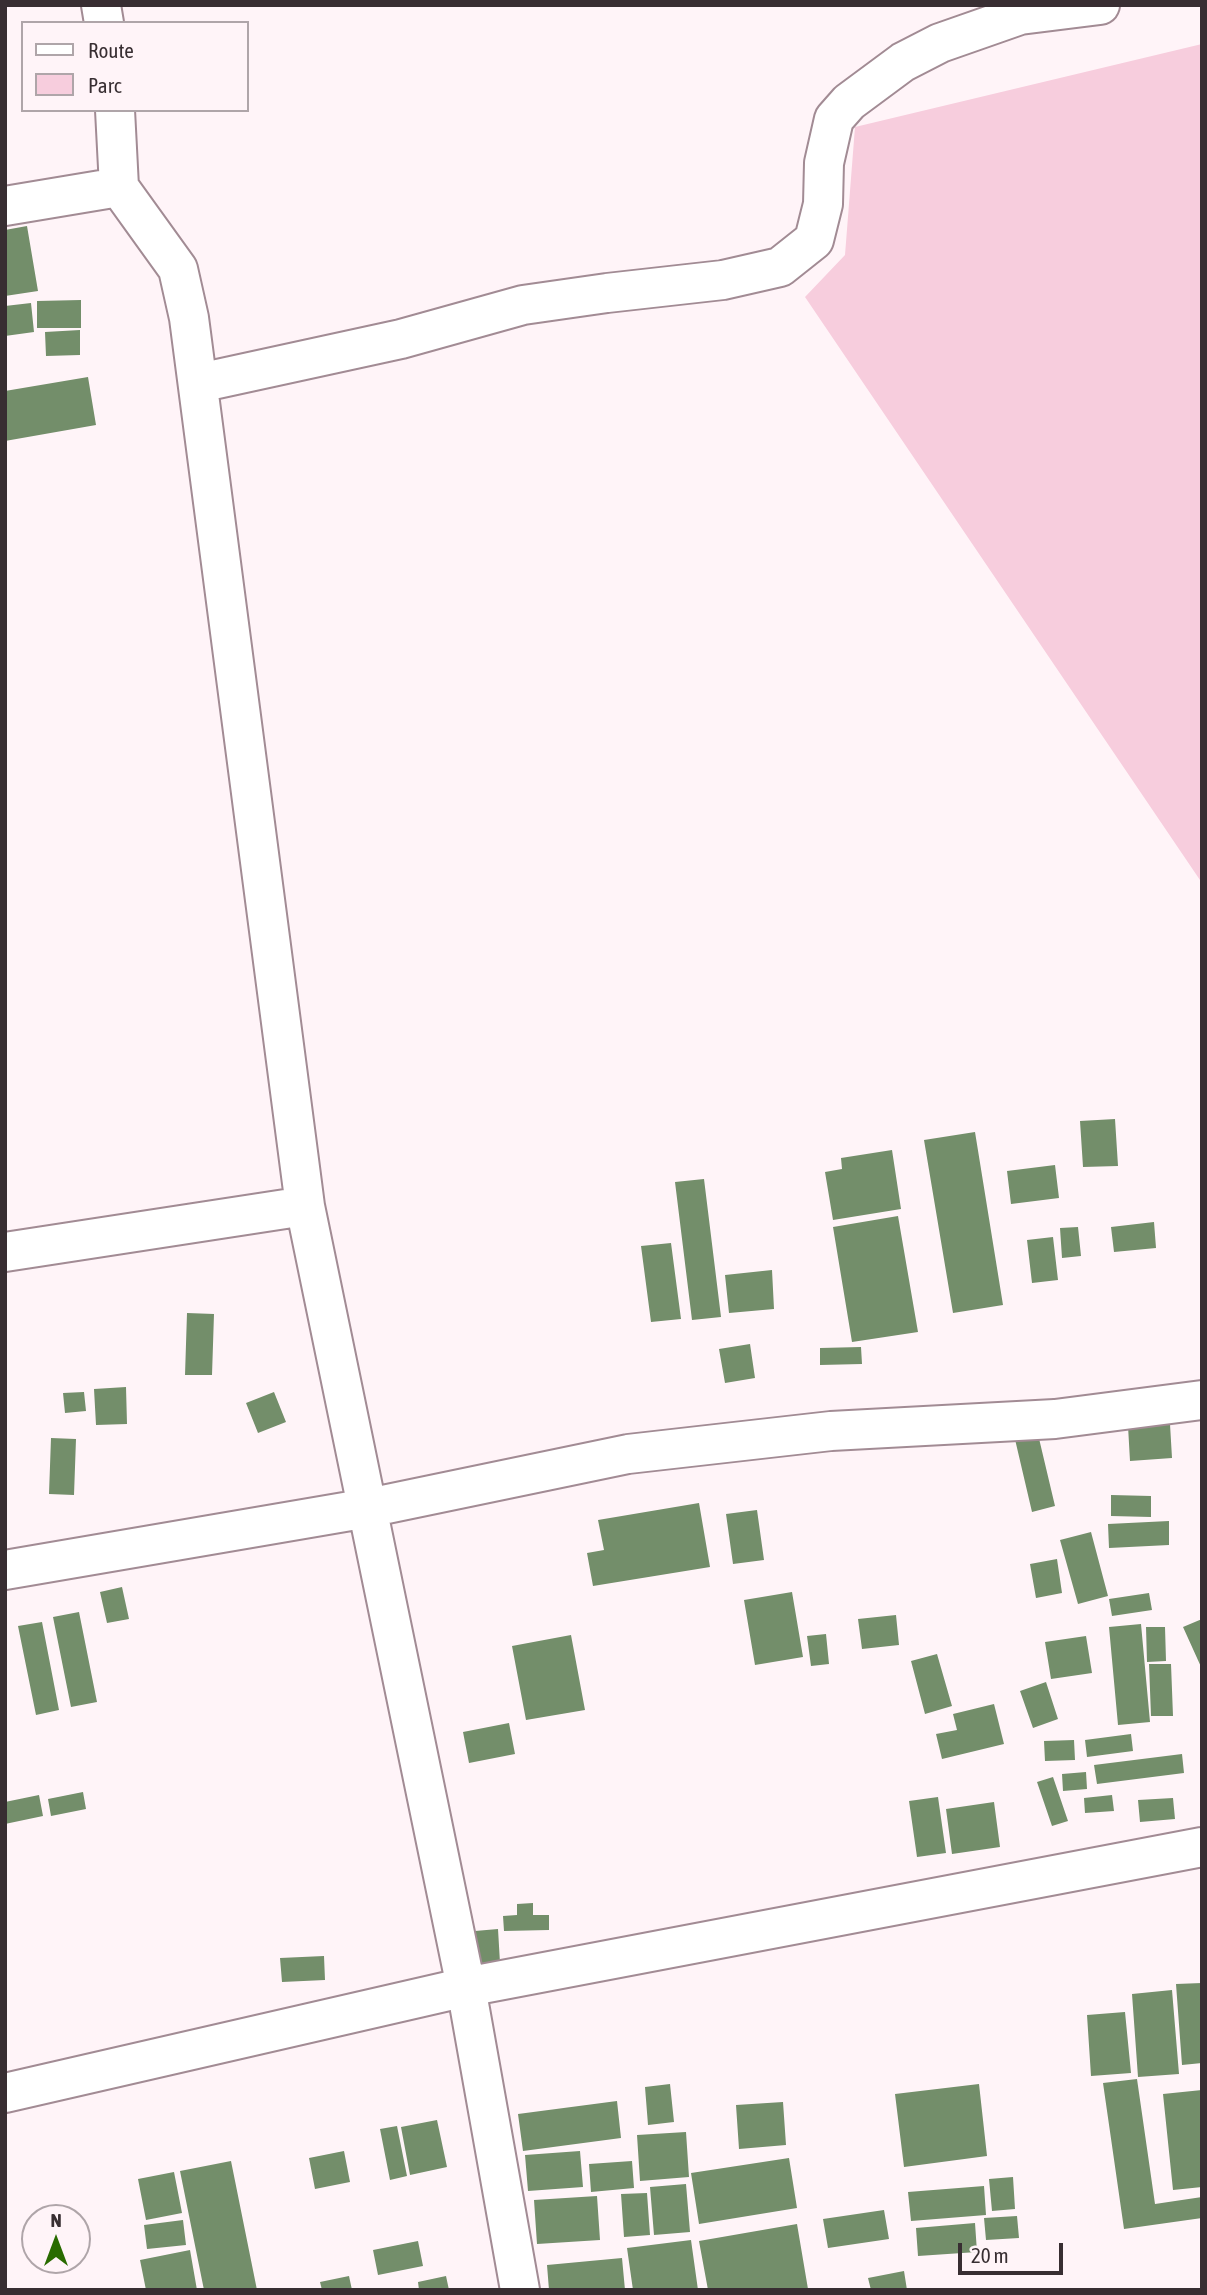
<!DOCTYPE html>
<html>
<head>
<meta charset="utf-8">
<style>
	body { margin:0 }
	#map { position:relative; width:1207px; height:2295px; overflow:hidden; background:#fff4f8; font-family:"Asap Condensed",sans-serif }
	canvas { display:block }
	.frame { position:absolute; inset:0; border:7px solid #382e32; pointer-events:none }
	.legend { position:absolute; left:21px; top:21px; width:228px; height:91px; box-sizing:border-box; background:#fff4f8; border:2px solid #afa5a9; margin:0; padding:9px 12px; list-style:none; font-size:21px; color:#382e32 }
	.legend li { display:flex; align-items:center; gap:14px; height:35px }
	.legend b { width:35px; border:2px solid #afa5a9 }
	.north { position:absolute; left:21px; top:2204px; width:70px; height:70px; box-sizing:border-box; background:#fff4f8; border:2px solid #afa5a9; border-radius:50%; rotate:0deg; font-size:19px; font-weight:700; line-height:28px; text-align:center; color:#382e32 }
	.north::after { content:''; display:block; margin:auto; width:24px; height:32px; background:#296b00; clip-path:polygon(50% 0,100% 100%,50% 72%,0 100%) }
	.scale { position:absolute; left:958px; top:2243px; width:105px; height:32px; box-sizing:border-box; border:4px solid #382e32; border-top:0; padding-left:9px; font-size:21px; line-height:24px; white-space:nowrap; color:#382e32; -webkit-text-stroke:5px #fff4f8; paint-order:stroke }
</style>
</head>
<body>
<div id="map">
<canvas width="1207" height="2295"></canvas>
<div class="frame"></div>
<ul class="legend">
<li><b style="height:9px;background:#fff"></b>Route</li>
<li><b style="height:19px;background:#f7cddd"></b>Parc</li>
</ul>
<div class="north">N</div>
<div class="scale">20 m</div>
</div>
<script>
const context = document.querySelector('canvas').getContext('2d');
context.lineJoin = 'round';
function fillPath(path, color) {
  context.fillStyle = color;
  context.fill(path, 'evenodd');
}
function poly(rows) {
  const path = new Path2D();
  for (const r of rows) {
    path.moveTo(r[0], r[1]);
    for (let i = 2; i < r.length; i += 2) path.lineTo(r[i], r[i + 1]);
  }
  return path;
}
function trace(path, color, width, dash) {
  context.strokeStyle = color;
  context.lineWidth = width;
  context.lineCap = dash ? 'butt' : 'round';
  context.setLineDash(dash || []);
  context.stroke(path);
}
fillPath(poly([
	[1202,44,1202,883,805,297,845,255,855,127]
]), '#f7cddd');
fillPath(poly([
	[27,226,38,291,5,296,5,230],
	[81,300,81,328,37,328,37,301],
	[31,303,34,332,5,336,5,306],
	[80,330,80,355,46,356,45,332],
	[88,377,96,425,5,441,5,391],
	[1115,1119,1118,1166,1083,1167,1080,1121],
	[975,1132,1003,1305,953,1313,924,1140],
	[892,1150,901,1209,833,1220,825,1172,842,1169,841,1158],
	[1055,1165,1059,1198,1011,1204,1007,1171],
	[704,1179,721,1317,692,1320,675,1182],
	[898,1216,918,1332,852,1342,833,1227],
	[1154,1222,1156,1248,1114,1252,1111,1227],
	[1078,1227,1081,1256,1062,1258,1060,1228],
	[1053,1237,1058,1280,1032,1283,1027,1240],
	[671,1243,681,1319,651,1322,641,1246],
	[772,1270,774,1309,729,1313,725,1275],
	[187,1313,214,1314,212,1375,185,1375],
	[750,1344,755,1378,725,1383,719,1349],
	[861,1347,862,1364,820,1365,820,1348],
	[126,1387,127,1424,96,1425,94,1389],
	[84,1392,86,1411,65,1413,63,1393],
	[274,1392,286,1422,258,1433,246,1403],
	[1170,1424,1172,1458,1130,1461,1128,1426],
	[1037,1430,1055,1506,1032,1512,1014,1435],
	[51,1438,76,1439,74,1495,49,1494],
	[1111,1495,1151,1496,1151,1517,1111,1516],
	[699,1503,710,1567,593,1586,587,1553,604,1550,598,1520],
	[757,1510,764,1560,733,1564,726,1514],
	[1169,1521,1169,1545,1109,1548,1108,1524],
	[1091,1532,1108,1596,1078,1604,1060,1540],
	[1057,1559,1062,1593,1036,1598,1030,1564],
	[122,1587,129,1619,107,1623,100,1592],
	[792,1592,803,1657,755,1665,744,1600],
	[1149,1593,1152,1610,1112,1616,1109,1599],
	[79,1612,97,1702,71,1707,53,1617],
	[896,1615,899,1645,862,1649,858,1619],
	[1202,1619,1202,1669,1183,1627],
	[42,1622,59,1710,36,1715,18,1626],
	[1141,1624,1150,1722,1118,1725,1109,1627],
	[1146,1627,1165,1627,1166,1661,1147,1662],
	[826,1634,829,1664,811,1666,807,1636],
	[571,1635,585,1710,526,1720,512,1646],
	[1086,1636,1092,1673,1051,1679,1045,1642],
	[937,1654,952,1706,925,1714,911,1661],
	[1149,1664,1171,1664,1173,1716,1151,1716],
	[1046,1682,1058,1719,1033,1728,1020,1691],
	[994,1704,1004,1744,942,1759,936,1734,957,1730,953,1714],
	[509,1723,515,1754,469,1763,463,1732],
	[1131,1734,1133,1751,1087,1757,1085,1740],
	[1074,1740,1075,1760,1045,1761,1044,1741],
	[1182,1754,1184,1773,1097,1784,1094,1765],
	[1086,1772,1087,1789,1063,1791,1062,1774],
	[1053,1777,1068,1821,1052,1826,1037,1782],
	[83,1792,86,1809,51,1816,48,1799],
	[39,1795,43,1816,5,1824,5,1802],
	[1112,1795,1114,1811,1085,1813,1084,1798],
	[938,1797,946,1853,917,1857,909,1801],
	[1173,1798,1175,1819,1140,1822,1138,1800],
	[994,1802,1000,1847,952,1854,946,1809],
	[533,1903,533,1915,549,1915,549,1930,504,1931,503,1916,517,1915,517,1904],
	[498,1929,500,1963,477,1965,475,1931],
	[324,1956,325,1980,282,1982,280,1958],
	[1202,1983,1202,2063,1182,2065,1176,1984],
	[1172,1990,1179,2074,1138,2077,1132,1994],
	[1125,2012,1131,2073,1091,2076,1087,2015],
	[1137,2079,1155,2204,1202,2197,1202,2218,1124,2229,1103,2083],
	[670,2084,674,2122,648,2125,645,2087],
	[979,2084,987,2156,904,2167,895,2094],
	[1202,2090,1202,2187,1173,2190,1163,2094],
	[617,2101,621,2138,523,2151,518,2114],
	[783,2102,786,2145,739,2149,736,2105],
	[437,2120,447,2167,410,2175,401,2127],
	[397,2126,407,2176,390,2180,380,2129],
	[686,2132,689,2177,640,2181,637,2135],
	[344,2151,350,2182,315,2189,309,2158],
	[580,2151,583,2187,528,2191,525,2155],
	[789,2158,797,2208,699,2224,691,2173],
	[231,2161,257,2290,204,2290,180,2171],
	[632,2161,634,2188,591,2192,589,2164],
	[174,2172,182,2213,146,2220,138,2179],
	[1013,2177,1015,2209,992,2211,989,2179],
	[686,2184,690,2232,654,2235,650,2187],
	[984,2186,986,2215,911,2221,908,2192],
	[647,2193,650,2235,624,2237,621,2194],
	[597,2196,600,2240,537,2244,534,2200],
	[884,2210,889,2239,828,2248,823,2219],
	[1017,2216,1019,2238,986,2240,984,2218],
	[183,2220,186,2245,147,2249,144,2225],
	[975,2223,977,2252,918,2256,916,2228],
	[797,2224,808,2289,708,2290,699,2241],
	[691,2240,698,2290,633,2290,627,2248],
	[418,2241,423,2266,378,2275,373,2250],
	[190,2250,197,2290,146,2290,140,2260],
	[622,2258,625,2290,549,2290,547,2265],
	[904,2271,907,2290,871,2290,868,2278],
	[349,2276,352,2290,322,2290,320,2282],
	[446,2276,449,2290,419,2290,418,2282]
]), '#738e6a');
const minor = poly([
	[101,5,104,23],
	[1006,5,1020,15,1100,5],
	[115,110,119,187,178,269,189,318,305,1206,466,1987,520,2290],
	[5,206,119,187],
	[199,383,401,339,523,305,607,293,723,280,780,267,814,240,823,204,824,163,834,119,849,102,903,62,940,43,1020,15],
	[5,1252,305,1206],
	[5,1570,368,1508,628,1454,831,1431,1055,1419,1202,1400],
	[5,2093,466,1987,1202,1847]
]);
trace(minor, '#a28b94', 42);
trace(minor, '#fff', 38);
</script>
</body>
</html>
